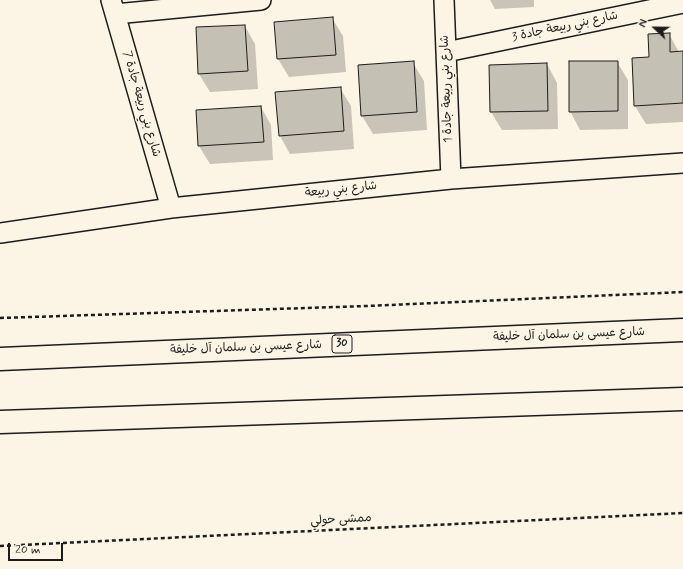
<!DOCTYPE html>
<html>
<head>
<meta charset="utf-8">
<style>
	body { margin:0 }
	#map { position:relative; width:683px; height:569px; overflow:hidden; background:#fcf5e5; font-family:Mynerve,sans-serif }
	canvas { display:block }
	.north { position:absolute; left:635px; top:8px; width:40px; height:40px; -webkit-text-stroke:3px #fcf5e5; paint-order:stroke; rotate:292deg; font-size:11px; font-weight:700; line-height:16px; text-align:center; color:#1c1c1c }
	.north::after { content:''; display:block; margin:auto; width:14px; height:18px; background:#1c1c1c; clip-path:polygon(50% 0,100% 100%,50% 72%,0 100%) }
	.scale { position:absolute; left:8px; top:543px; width:55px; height:18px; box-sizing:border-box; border:2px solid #1c1c1c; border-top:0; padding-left:5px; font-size:12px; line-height:14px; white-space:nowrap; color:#1c1c1c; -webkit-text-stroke:3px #fcf5e5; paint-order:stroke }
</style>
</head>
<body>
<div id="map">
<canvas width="683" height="569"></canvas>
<div class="north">N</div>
<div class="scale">20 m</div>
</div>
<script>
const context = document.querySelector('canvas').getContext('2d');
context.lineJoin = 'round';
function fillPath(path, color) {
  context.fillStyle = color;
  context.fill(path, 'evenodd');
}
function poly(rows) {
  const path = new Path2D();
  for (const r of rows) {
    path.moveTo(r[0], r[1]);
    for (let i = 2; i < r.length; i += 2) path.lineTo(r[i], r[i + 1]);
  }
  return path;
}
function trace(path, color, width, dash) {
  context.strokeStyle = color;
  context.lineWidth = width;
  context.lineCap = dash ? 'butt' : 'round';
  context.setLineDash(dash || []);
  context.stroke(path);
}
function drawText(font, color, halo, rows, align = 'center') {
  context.font = font + ' Mynerve,"Playpen Sans Arabic",sans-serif';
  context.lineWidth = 3;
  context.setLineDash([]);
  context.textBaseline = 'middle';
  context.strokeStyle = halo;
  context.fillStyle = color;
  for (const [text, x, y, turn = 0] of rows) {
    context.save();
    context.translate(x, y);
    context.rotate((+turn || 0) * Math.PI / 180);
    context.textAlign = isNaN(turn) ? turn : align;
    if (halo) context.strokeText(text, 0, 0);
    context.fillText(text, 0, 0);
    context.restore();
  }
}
fillPath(poly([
	[490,0,534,0,534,7,495,9],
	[332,18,343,36,346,72,289,77,278,59,276,23],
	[245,26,255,44,258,89,210,92,199,74],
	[669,34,679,52,683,52,683,122,646,124,635,106,650,58],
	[617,62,628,80,628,129,580,130,570,111],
	[413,63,424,81,427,130,373,134,362,116],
	[547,64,557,83,558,129,502,130,491,112,490,66],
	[340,88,351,106,354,149,290,154,280,136,276,93],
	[261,107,271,125,273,160,210,164,199,146]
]), '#0003');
const building = poly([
	[333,17,336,55,277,59,274,22,333,17],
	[245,25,248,71,198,74,196,27,245,25],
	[670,33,670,52,683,51,683,103,634,106,632,58,649,57,648,34,670,33],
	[414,61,417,112,361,116,358,65,414,61],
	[569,61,618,61,618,111,569,112,569,61],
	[547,63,548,111,490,112,489,65,547,63],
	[341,87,344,131,279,136,275,92,341,87],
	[261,106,264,142,198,146,196,110,261,106]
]);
fillPath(building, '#c4c0b3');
trace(building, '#1c1c1c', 1);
const street = poly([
	[111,0,171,208],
	[444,0,451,179],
	[115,14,261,0],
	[446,52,683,3],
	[0,233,171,208,451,179,683,163]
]);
const highway = poly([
	[0,359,683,330],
	[0,422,683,399]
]);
trace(street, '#1c1c1c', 22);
trace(highway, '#1c1c1c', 25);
trace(poly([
	[0,318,367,306,683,292],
	[0,546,683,513]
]), '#1c1c1c', 2.5, [4, 3]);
trace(street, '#fcf5e5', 19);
trace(highway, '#fcf5e5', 22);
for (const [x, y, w] of [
	[342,344,20]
]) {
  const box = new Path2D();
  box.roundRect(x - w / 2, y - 9, w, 18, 3);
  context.fillStyle = '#fcf5e5';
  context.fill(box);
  trace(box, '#1c1c1c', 1);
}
drawText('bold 11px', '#1c1c1c', null, [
	["30",342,344]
]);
drawText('12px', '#1c1c1c', '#fcf5e5', [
	["شارع بني ربيعة جادة 3",565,27,-12],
	["شارع بني ربيعة جادة 1",447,89,-92],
	["شارع بني ربيعة جادة 7",141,104,74],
	["شارع بني ربيعة",341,190,-6],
	["شارع عيسى بن سلمان آل خليفة",569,335,-2],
	["شارع عيسى بن سلمان آل خليفة",246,348,-2],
	["ممشى حولي",341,520,-3]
]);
</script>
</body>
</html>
